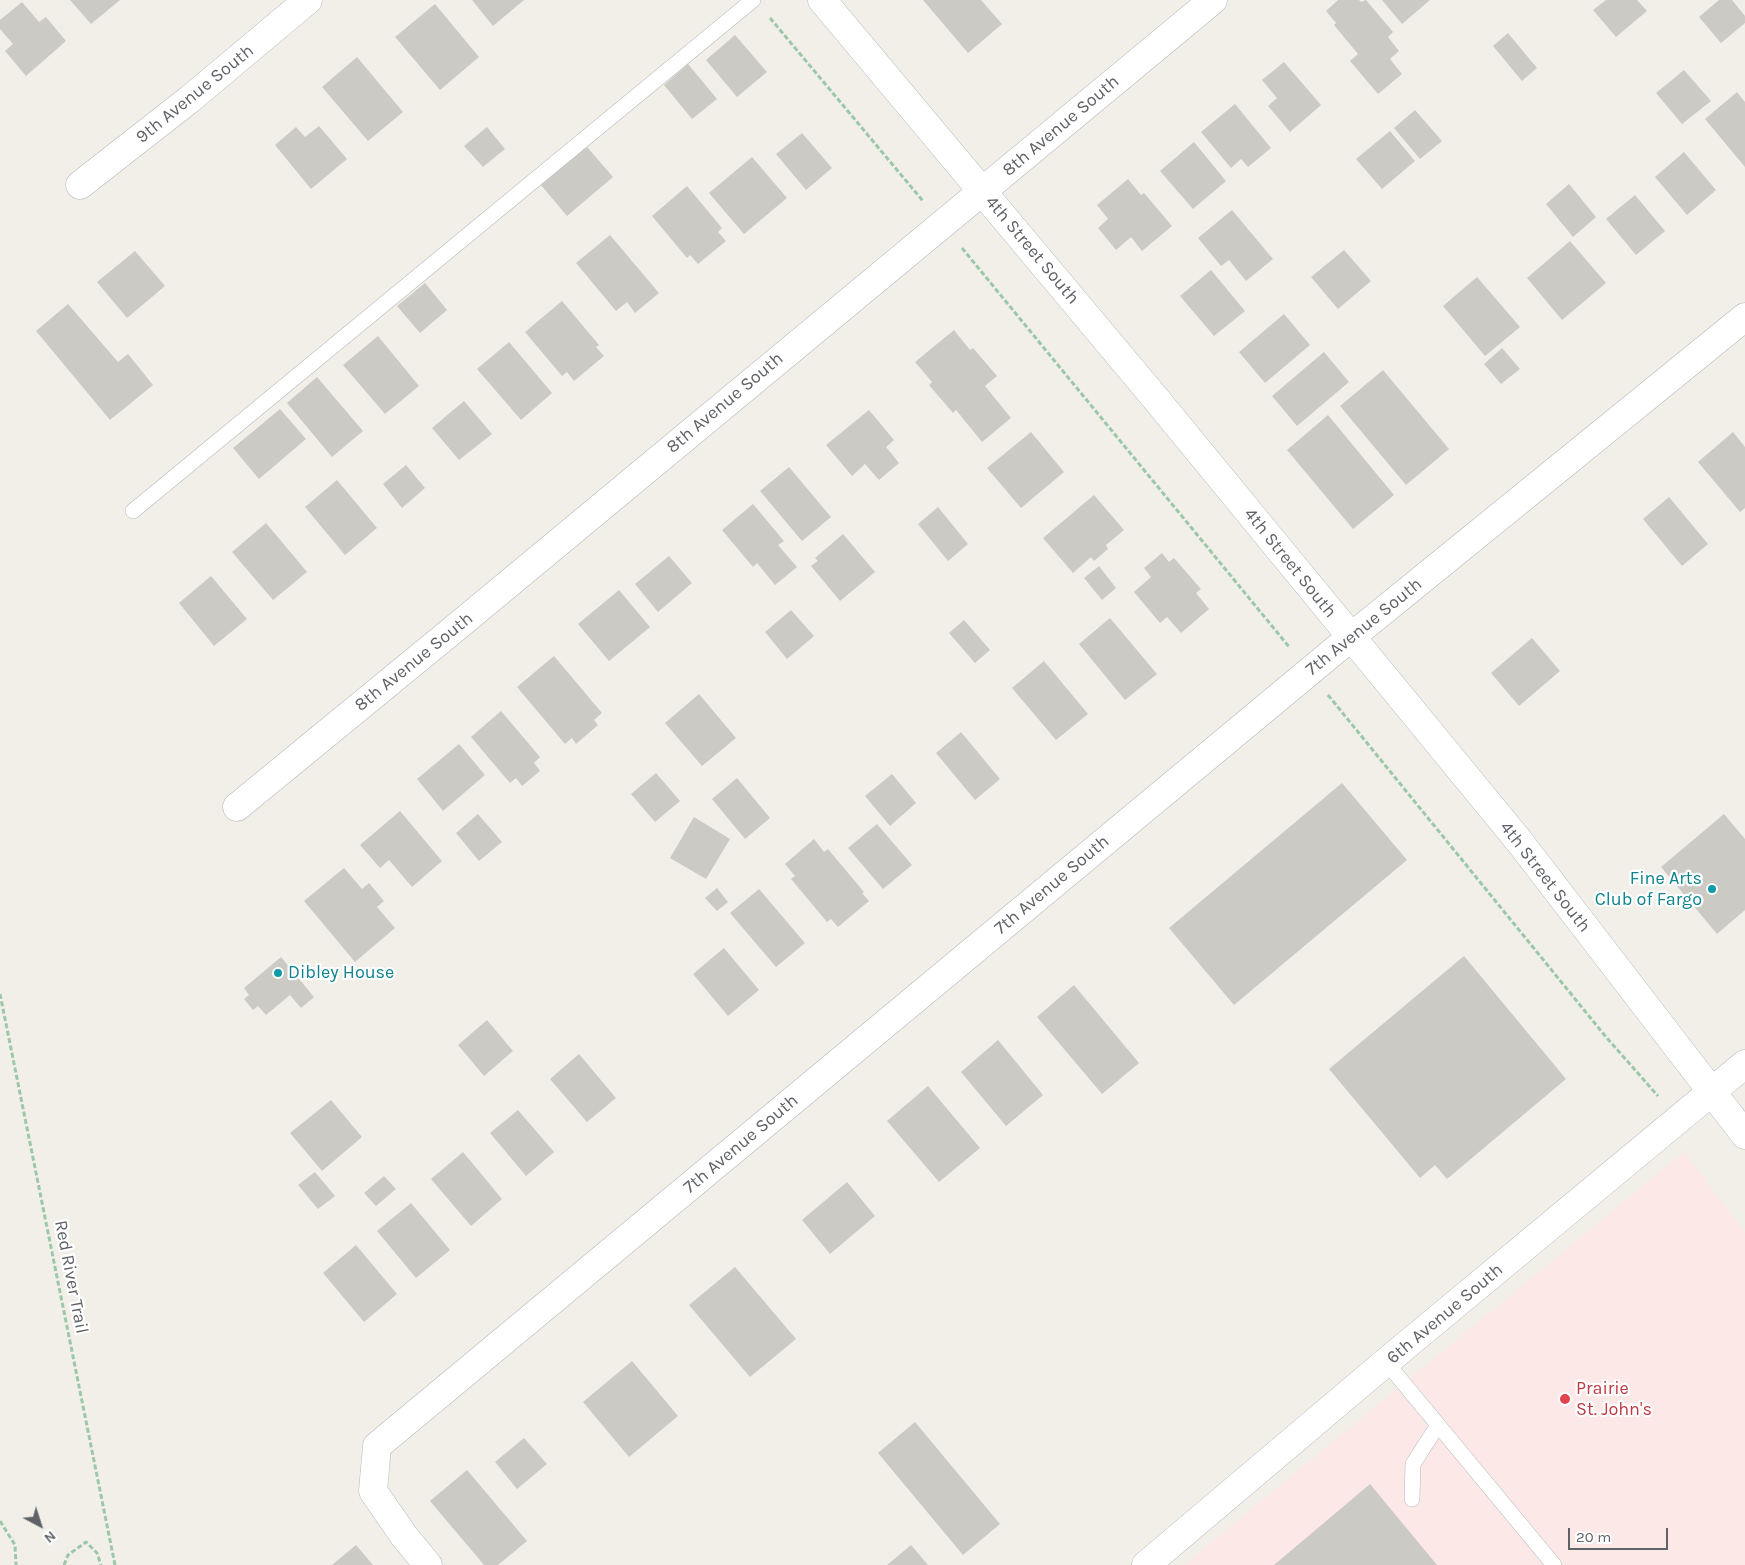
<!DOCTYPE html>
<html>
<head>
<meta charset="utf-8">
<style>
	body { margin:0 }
	#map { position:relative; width:1745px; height:1565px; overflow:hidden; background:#f1efe8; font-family:Karla,sans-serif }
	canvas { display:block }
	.north { position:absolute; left:15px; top:1500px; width:50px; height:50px; -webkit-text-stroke:4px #fff; paint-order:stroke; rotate:140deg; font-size:14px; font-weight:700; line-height:20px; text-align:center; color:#5f6368 }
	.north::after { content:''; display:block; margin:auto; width:18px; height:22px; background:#5f6368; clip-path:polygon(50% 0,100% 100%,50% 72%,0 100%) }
	.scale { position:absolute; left:1568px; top:1528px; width:100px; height:22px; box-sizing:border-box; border:2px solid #5f6368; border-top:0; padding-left:6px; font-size:15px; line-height:18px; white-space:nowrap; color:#5f6368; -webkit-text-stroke:4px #fff; paint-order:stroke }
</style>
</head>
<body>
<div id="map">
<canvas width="1745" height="1565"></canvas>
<div class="north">N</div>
<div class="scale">20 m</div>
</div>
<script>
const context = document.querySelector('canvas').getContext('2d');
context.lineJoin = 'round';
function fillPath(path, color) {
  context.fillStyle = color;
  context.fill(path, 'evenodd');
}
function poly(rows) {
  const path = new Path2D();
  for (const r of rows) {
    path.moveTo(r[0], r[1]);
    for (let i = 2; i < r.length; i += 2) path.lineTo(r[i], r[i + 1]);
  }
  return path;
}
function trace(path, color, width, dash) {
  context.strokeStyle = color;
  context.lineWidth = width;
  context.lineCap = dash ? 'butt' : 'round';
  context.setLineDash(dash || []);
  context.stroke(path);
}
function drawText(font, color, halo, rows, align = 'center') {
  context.font = font + ' Karla,sans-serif';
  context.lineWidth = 4.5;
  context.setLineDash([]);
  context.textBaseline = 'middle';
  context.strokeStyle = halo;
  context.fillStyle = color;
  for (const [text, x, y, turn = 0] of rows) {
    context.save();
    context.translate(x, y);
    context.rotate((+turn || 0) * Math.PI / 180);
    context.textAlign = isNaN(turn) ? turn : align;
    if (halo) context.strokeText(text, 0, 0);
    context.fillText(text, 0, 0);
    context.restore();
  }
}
fillPath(poly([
	[1684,1152,1745,1233,1745,1565,1184,1565]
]), '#fce8e6');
fillPath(poly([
	[70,0,120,0,91,24],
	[472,0,524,0,493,26],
	[923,0,981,0,1002,24,968,53],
	[1338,0,1359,0,1361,2,1366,0,1393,32,1388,37,1399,51,1390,59,1402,74,1378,94,1350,61,1358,54,1334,25,1336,23,1326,11],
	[1382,0,1430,0,1402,24],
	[1606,0,1637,0,1647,11,1616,37,1593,10],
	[1719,0,1732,0,1745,16,1745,23,1721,43,1699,17],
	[22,2,39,22,46,17,66,41,26,76,5,51,13,44,0,29,0,20],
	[435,4,479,57,440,90,395,37],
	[1508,33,1537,68,1522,81,1493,46],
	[735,35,767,72,737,97,706,60],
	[357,57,403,112,368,141,322,87],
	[1284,62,1321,105,1290,132,1268,106,1277,98,1262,80],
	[688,64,717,99,692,119,664,85],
	[1684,70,1711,101,1682,124,1656,93],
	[1737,92,1745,102,1745,167,1705,119],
	[1235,104,1271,148,1248,167,1241,159,1231,168,1201,132],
	[1415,110,1442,141,1420,159,1394,128],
	[319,126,347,159,311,189,275,145,296,127,305,137],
	[487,127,505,149,483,167,464,146],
	[1390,131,1415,161,1382,189,1356,159],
	[802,133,832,168,806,190,776,154],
	[1194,142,1226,181,1193,209,1160,171],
	[587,147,613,177,567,216,541,185],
	[1684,152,1716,190,1687,215,1655,177],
	[752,157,787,198,744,234,709,193],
	[1128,179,1141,195,1144,193,1172,226,1142,251,1131,237,1116,250,1098,228,1108,219,1097,205],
	[1569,184,1596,217,1573,237,1546,204],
	[687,186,722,228,718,232,726,241,698,264,690,255,687,258,652,216],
	[1635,195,1665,231,1636,255,1606,219],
	[1232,210,1273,259,1246,281,1229,260,1221,266,1198,238],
	[610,235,659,293,635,313,627,302,616,311,576,263],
	[1570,241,1606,283,1562,320,1527,278],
	[1344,250,1371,281,1338,309,1311,277],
	[135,251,165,286,127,318,97,282],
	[1211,270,1245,311,1214,336,1180,296],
	[1477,277,1520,327,1485,356,1443,306],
	[425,283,447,310,420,333,397,306],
	[562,301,599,345,596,347,604,356,574,381,567,372,562,376,525,332],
	[68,304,118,362,128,354,153,385,110,420,36,331],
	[1284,314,1310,345,1265,383,1239,352],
	[954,330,970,350,973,348,997,376,985,386,1011,418,982,442,956,410,953,413,929,385,932,382,915,362],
	[378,336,419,386,385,414,343,365],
	[509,342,552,393,521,420,477,369],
	[1502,348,1520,369,1501,384,1484,364],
	[1324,352,1349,382,1297,426,1272,396],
	[1383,370,1449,449,1406,485,1340,406],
	[317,377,363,431,332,457,287,403],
	[464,401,492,434,459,460,432,428],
	[280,409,306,439,259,479,233,448],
	[869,410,894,440,886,447,899,463,879,480,865,464,852,476,826,445],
	[1328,415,1394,495,1353,529,1287,450],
	[1031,432,1064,472,1021,508,987,468],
	[1733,432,1745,447,1745,508,1740,512,1698,462],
	[406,465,425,488,402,508,383,484],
	[789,467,831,517,802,541,760,491],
	[337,480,377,528,345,555,305,507],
	[1094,495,1124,530,1106,545,1108,549,1094,561,1091,557,1073,573,1043,538],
	[1669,497,1708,544,1682,566,1643,519],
	[753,504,784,541,778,545,797,567,775,585,757,563,753,567,722,530],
	[938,507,968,544,948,561,918,524],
	[266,523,307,572,273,600,232,552],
	[843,534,875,572,840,601,811,566,818,561,815,558],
	[1162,553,1169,562,1174,558,1201,589,1196,593,1209,609,1181,633,1167,617,1160,623,1134,592,1151,577,1144,568],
	[669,556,692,583,658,612,635,584],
	[1099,566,1116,588,1102,600,1084,578],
	[211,576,247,619,214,646,179,603],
	[619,590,650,627,609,661,578,624],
	[791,610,814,636,787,659,765,632],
	[1110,618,1157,674,1125,700,1079,644],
	[964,620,990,650,975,663,949,633],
	[1532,638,1560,671,1519,706,1491,673],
	[554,656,602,713,594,720,598,725,576,744,572,738,565,744,517,687],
	[1044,661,1088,714,1056,740,1012,688],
	[699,694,736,738,702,766,665,723],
	[501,711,540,757,534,763,540,771,522,786,516,778,510,783,471,737],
	[961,732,1000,779,975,800,936,753],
	[459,744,485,775,443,811,417,779],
	[656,773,680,801,655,822,631,794],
	[892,774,916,803,890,826,865,796],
	[737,778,770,818,745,839,712,799],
	[1342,783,1407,860,1234,1005,1169,928],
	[400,811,442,861,412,887,389,860,380,868,360,845],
	[478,814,502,842,479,861,456,833],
	[1724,814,1745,839,1745,910,1717,934,1661,867],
	[694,817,730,839,706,879,670,858],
	[877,824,912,865,883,889,848,848],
	[814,839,824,852,828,849,864,892,862,893,869,901,838,927,831,919,827,922,791,879,795,876,785,864],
	[344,868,362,889,369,883,384,901,377,907,395,928,355,962,304,901],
	[717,888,728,902,717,911,705,898],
	[759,889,805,943,776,967,730,913],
	[724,948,759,990,728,1016,693,974],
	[1464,956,1566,1079,1447,1179,1435,1165,1420,1178,1329,1069],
	[281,957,314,997,301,1008,290,995,266,1015,258,1006,253,1010,244,999,249,995,244,988],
	[1074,985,1139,1063,1102,1094,1037,1017],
	[487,1020,513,1051,484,1076,458,1045],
	[998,1040,1043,1095,1006,1126,961,1072],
	[579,1054,616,1098,587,1122,550,1079],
	[928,1086,980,1148,939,1182,887,1121],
	[331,1100,362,1137,322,1171,290,1133],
	[518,1110,554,1152,526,1176,490,1133],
	[463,1152,502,1199,471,1226,431,1179],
	[315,1172,335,1196,318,1209,298,1185],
	[384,1176,396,1189,376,1206,364,1193],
	[847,1182,875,1216,830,1254,802,1220],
	[411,1203,450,1250,416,1278,377,1231],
	[356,1245,397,1294,364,1322,323,1273],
	[735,1267,796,1339,750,1377,689,1305],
	[632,1361,678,1416,629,1457,583,1402],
	[915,1422,1000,1524,963,1555,878,1453],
	[524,1438,547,1464,517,1489,495,1462],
	[467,1470,527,1541,498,1565,484,1565,430,1501],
	[1370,1484,1437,1565,1274,1565],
	[356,1545,373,1565,332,1565],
	[911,1545,928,1565,887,1565]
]), '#cccac5');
const lane = poly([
	[133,511,753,0],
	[1386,1362,1554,1565],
	[1412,1499,1413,1464,1438,1425]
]);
const street = poly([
	[80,185,190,99,308,0],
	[237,807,448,634,1213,0],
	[428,1565,404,1536,373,1491,377,1446,1351,637,1745,317],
	[1146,1565,1386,1362,1745,1064]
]);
const secondary = poly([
	[822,0,1156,399,1519,841,1745,1135]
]);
trace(lane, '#b5b8bc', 16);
trace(street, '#b5b8bc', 29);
trace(secondary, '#b6babf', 29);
trace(poly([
	[770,18,923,201],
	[962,248,1290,648],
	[1328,695,1606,1037,1658,1096],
	[0,994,115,1565],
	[0,1521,15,1545,16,1565],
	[64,1565,68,1555,86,1542,97,1553,101,1565]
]), '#9cc7a9', 3, [5, 2.5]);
trace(lane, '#fff', 15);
trace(street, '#fff', 28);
trace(secondary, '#fff', 28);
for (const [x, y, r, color] of [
	[1712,889,5,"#0f9aa8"],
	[278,973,5,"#0f9aa8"],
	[1565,1399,6,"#e0444e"]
]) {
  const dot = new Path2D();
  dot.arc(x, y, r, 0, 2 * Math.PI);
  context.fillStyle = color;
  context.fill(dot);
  trace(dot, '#fff', 2);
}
drawText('18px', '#5f6368', '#fff', [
	["9th Avenue South",195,94,-39],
	["8th Avenue South",1061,126,-40],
	["4th Street South",1032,250,50],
	["8th Avenue South",725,403,-40],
	["4th Street South",1290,563,51],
	["7th Avenue South",1364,627,-39],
	["8th Avenue South",414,662,-39],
	["4th Street South",1545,877,52],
	["7th Avenue South",1052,885,-40],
	["7th Avenue South",741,1144,-40],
	["Red River Trail",71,1277,79],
	["6th Avenue South",1445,1314,-40]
]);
drawText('18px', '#0d838f', '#fff', [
	["Fine Arts",1702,879],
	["Club of Fargo",1702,900],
	["Dibley House",288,973,"left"]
], 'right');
drawText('18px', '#be3a42', '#fff', [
	["Prairie",1576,1389],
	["St. John's",1576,1410]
], 'left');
</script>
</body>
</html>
